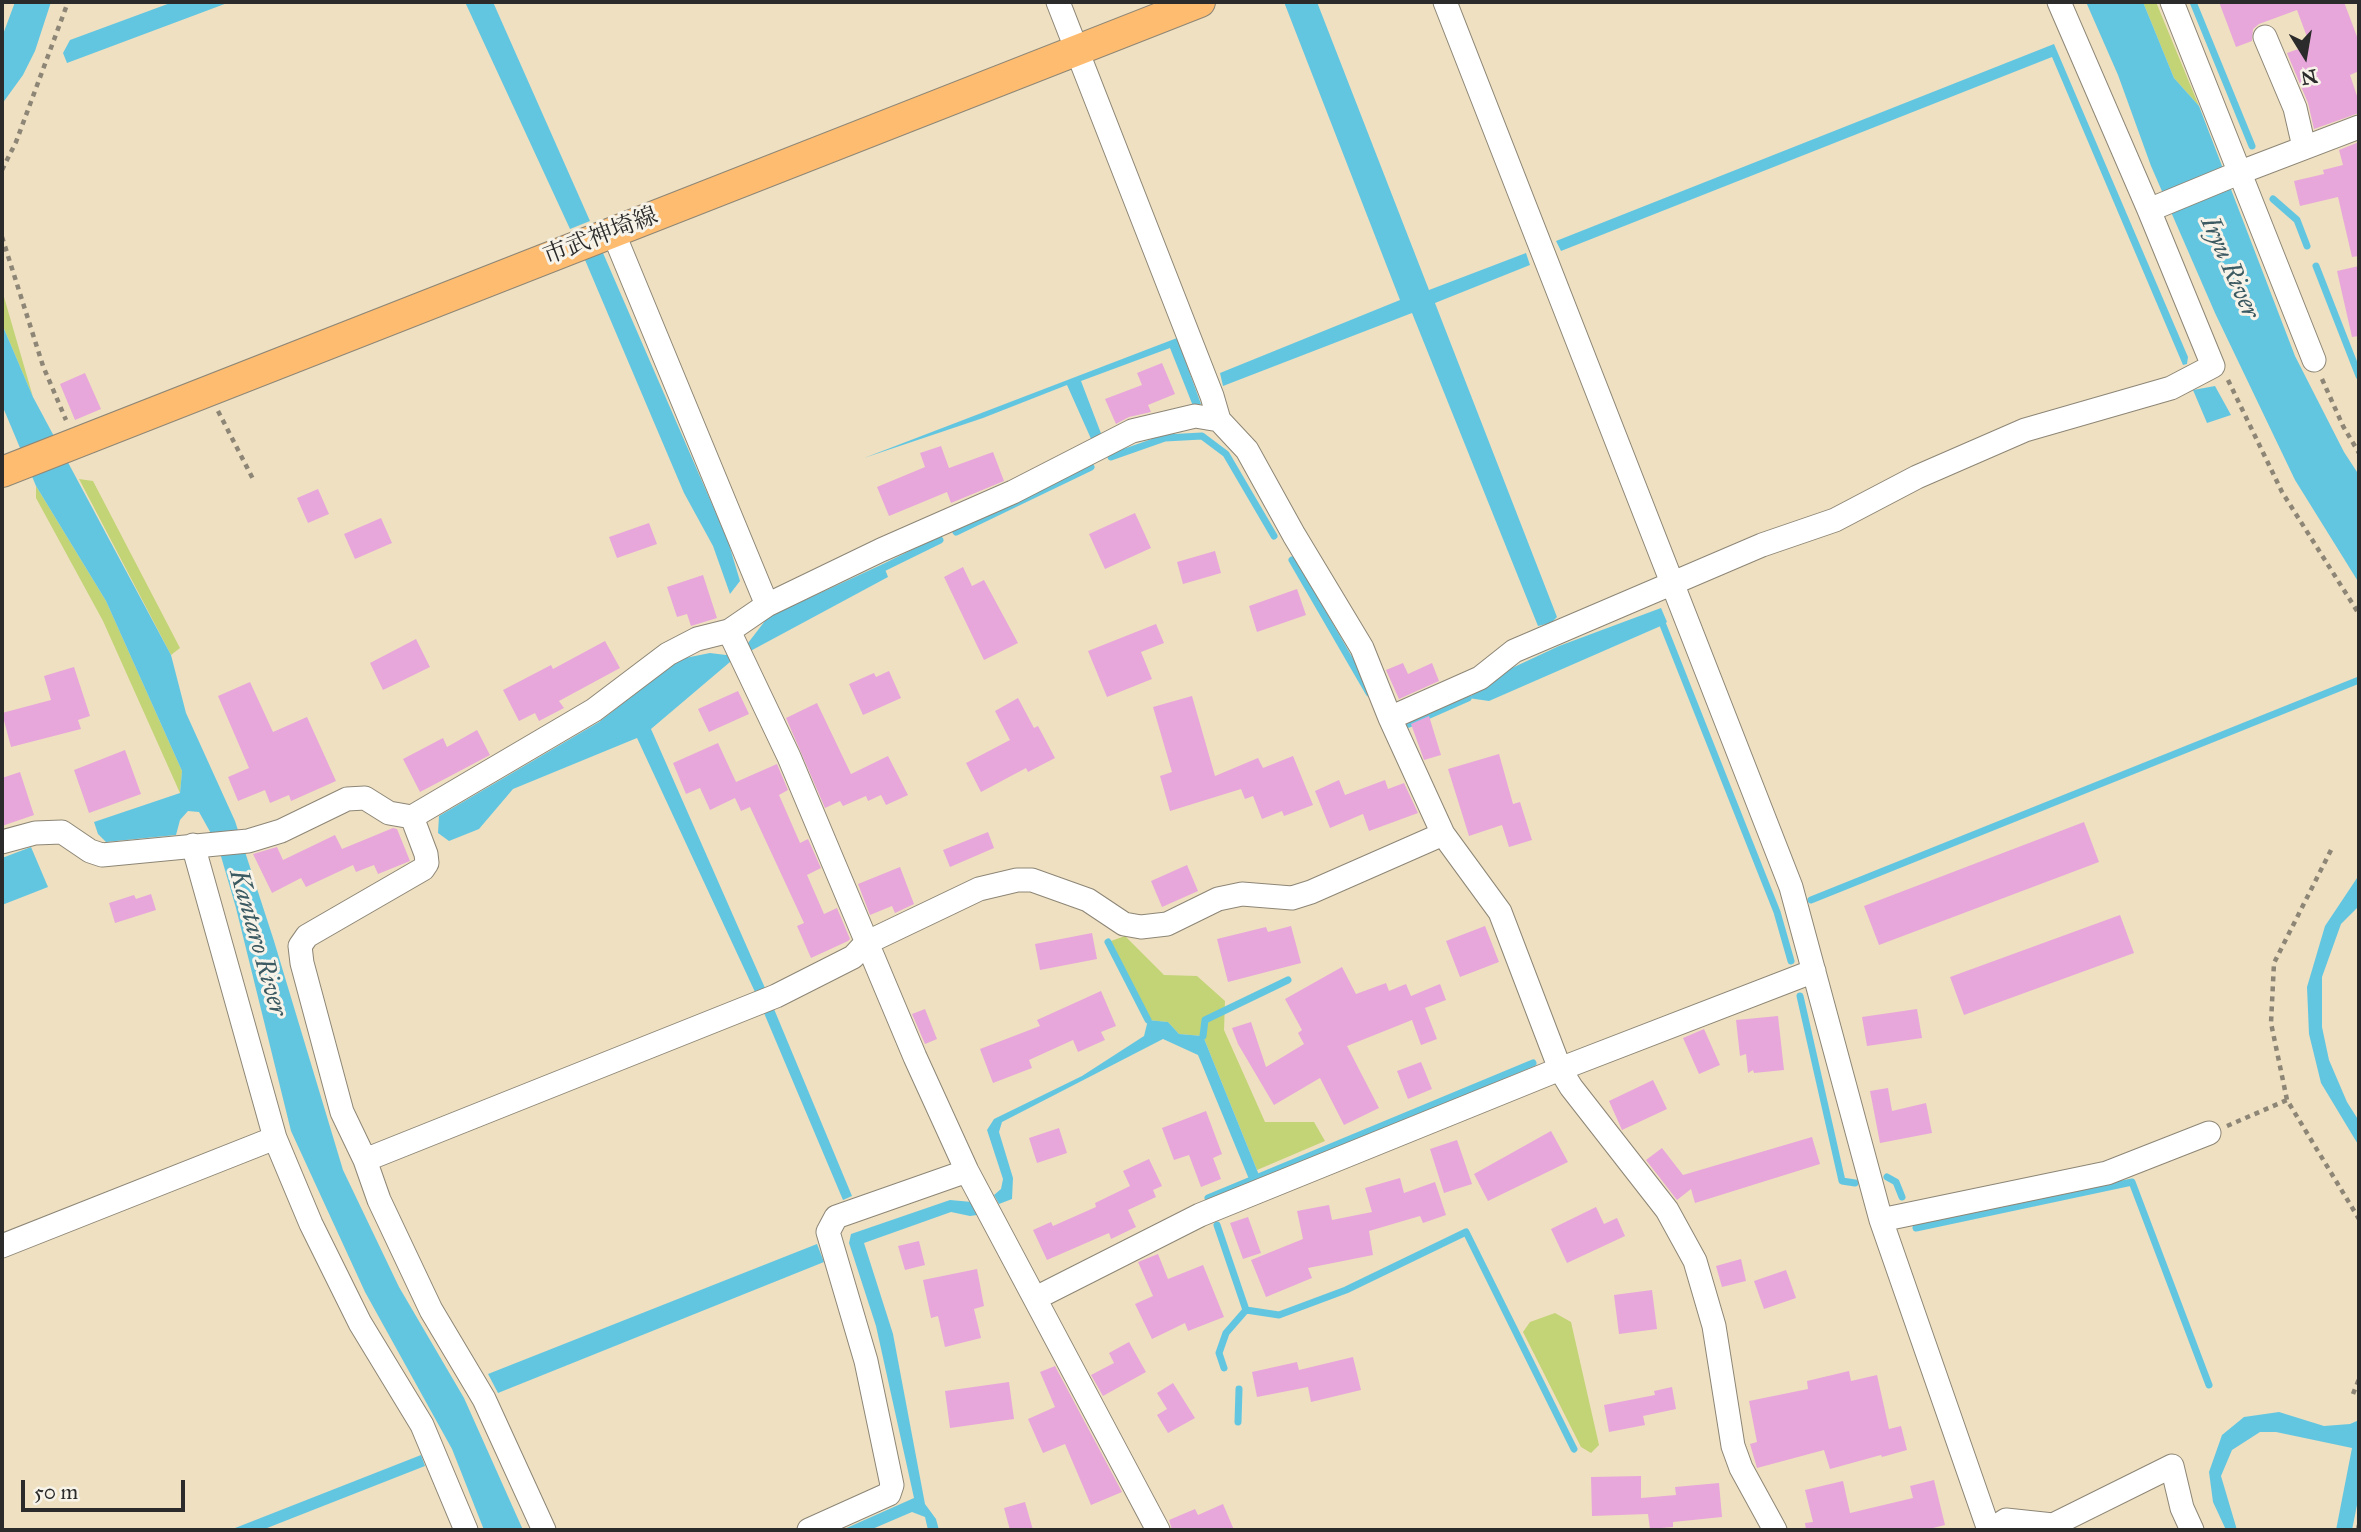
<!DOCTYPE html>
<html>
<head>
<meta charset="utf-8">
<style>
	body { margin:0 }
	#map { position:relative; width:2361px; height:1532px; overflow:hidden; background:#efe0c1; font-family:"IM FELL Great Primer",serif }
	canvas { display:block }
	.frame { position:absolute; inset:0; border:4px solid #2b2b2b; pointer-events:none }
	.north { position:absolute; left:2270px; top:21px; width:70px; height:70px; -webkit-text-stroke:5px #f7f3e8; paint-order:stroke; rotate:169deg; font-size:19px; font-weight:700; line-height:28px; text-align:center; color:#2b2b2b }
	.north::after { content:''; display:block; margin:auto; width:24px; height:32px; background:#2b2b2b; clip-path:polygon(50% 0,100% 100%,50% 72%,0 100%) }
	.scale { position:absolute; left:21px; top:1480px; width:164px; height:32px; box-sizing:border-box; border:4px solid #2b2b2b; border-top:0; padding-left:9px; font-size:21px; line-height:24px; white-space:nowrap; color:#2b2b2b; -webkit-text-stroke:5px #f7f3e8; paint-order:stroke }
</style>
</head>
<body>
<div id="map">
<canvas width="2361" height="1532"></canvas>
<div class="frame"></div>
<div class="north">N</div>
<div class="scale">50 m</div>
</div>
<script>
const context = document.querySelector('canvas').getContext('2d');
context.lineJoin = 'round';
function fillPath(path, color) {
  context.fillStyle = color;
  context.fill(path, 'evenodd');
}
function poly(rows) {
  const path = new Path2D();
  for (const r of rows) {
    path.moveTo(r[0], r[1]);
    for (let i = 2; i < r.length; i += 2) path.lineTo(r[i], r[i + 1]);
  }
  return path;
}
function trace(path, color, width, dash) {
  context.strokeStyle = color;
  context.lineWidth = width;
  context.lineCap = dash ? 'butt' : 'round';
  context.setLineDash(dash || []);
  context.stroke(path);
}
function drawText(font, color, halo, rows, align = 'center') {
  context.font = font + ' "IM FELL Great Primer","Noto Serif JP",serif';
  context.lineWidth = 6;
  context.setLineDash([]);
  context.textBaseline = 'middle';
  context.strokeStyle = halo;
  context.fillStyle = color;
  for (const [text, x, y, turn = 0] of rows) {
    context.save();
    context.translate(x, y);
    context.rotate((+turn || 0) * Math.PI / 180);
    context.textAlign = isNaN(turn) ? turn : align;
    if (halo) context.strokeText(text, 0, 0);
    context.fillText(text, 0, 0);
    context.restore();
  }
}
fillPath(poly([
	[2143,2,2156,2,2199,106,2174,78],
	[2,290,33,397,2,324],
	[79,479,93,481,180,648,171,655],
	[36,486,106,601,182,771,180,793,103,621,36,498],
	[1125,936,1164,975,1197,976,1225,1001,1224,1030,1265,1122,1314,1122,1325,1141,1257,1170,1203,1036,1179,1034,1168,1022,1148,1020,1108,942],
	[1555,1313,1571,1322,1599,1445,1591,1453,1581,1447,1523,1332,1530,1322]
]), '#c2d476');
fillPath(poly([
	[15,2,51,2,35,51,23,75,2,104,2,37],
	[173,2,230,2,67,63,63,53,70,40],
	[465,2,493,2,590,221,570,229],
	[1284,2,1317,2,1429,290,1526,253,1530,265,1435,303,1557,617,1551,623,1538,626,1412,313,1223,386,1220,373,1400,300],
	[2086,2,2143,2,2174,78,2199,106,2295,356,2344,452,2359,475,2359,583,2295,480,2215,313,2151,166,2118,75],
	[2054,44,2188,357,2187,364,2183,365,2052,57,1561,251,1556,241],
	[603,253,728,541,740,581,730,594,713,546,684,493,585,260],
	[2,324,33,397,171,655,186,713,235,821,274,941,343,1170,399,1287,464,1398,523,1530,484,1530,452,1449,365,1292,291,1131,236,908,218,846,199,812,188,811,180,820,176,835,106,842,98,834,94,822,180,793,182,771,106,601,36,486,2,405],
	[1177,338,1201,404,1193,406,1170,348,1081,381,1102,436,1092,441,1067,385,983,418,864,458],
	[2215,386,2231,415,2207,423,2193,390],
	[883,564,888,577,730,662,651,729,765,988,755,992,637,738,513,789,479,829,449,841,438,833,439,816,599,722,680,659,710,653,726,655,748,643,768,617],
	[1661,608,1667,622,1663,625,1489,701,1468,698,1512,668,1559,646],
	[31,847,48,887,2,905,2,858],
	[2359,875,2359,906,2341,924,2322,977,2322,1027,2329,1060,2347,1102,2359,1121,2359,1146,2321,1083,2309,1034,2307,987,2325,926],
	[774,1009,852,1196,843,1200,764,1013],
	[1148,1020,1168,1022,1179,1034,1203,1036,1261,1180,1251,1184,1198,1055,1163,1039,1002,1122,999,1132,1013,1178,1012,1199,999,1204,994,1195,1001,1189,1003,1179,987,1130,994,1119,1082,1076,1144,1036],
	[950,1200,972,1202,977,1215,970,1216,951,1212,864,1243,893,1334,925,1504,936,1519,939,1530,928,1530,925,1517,912,1512,870,1530,842,1530,914,1498,876,1326,849,1243,851,1234],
	[817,1244,824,1262,498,1393,488,1374],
	[2279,1412,2324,1426,2350,1424,2359,1420,2359,1495,2352,1530,2336,1530,2352,1448,2276,1432,2260,1432,2232,1450,2221,1476,2237,1530,2226,1530,2213,1502,2209,1472,2222,1435,2244,1417],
	[421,1455,425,1466,262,1530,230,1530]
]), '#63c6e1');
trace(poly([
	[2193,2,2252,146],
	[2273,199,2297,220,2307,246],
	[2316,266,2359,376],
	[1111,457,1165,438,1202,436,1226,454,1274,536],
	[956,532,1091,467],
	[1292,560,1369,693],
	[885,567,940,540],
	[1663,625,1777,912,1791,961],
	[1409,724,1468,698],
	[1811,900,2359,680],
	[1108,942,1148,1020],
	[1800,996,1842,1181,1855,1183],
	[1203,1036,1205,1020,1288,980],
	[1887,1177,1896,1182,1902,1197],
	[1208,1198,1533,1063],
	[1217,1225,1246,1310,1226,1333,1219,1353,1224,1368],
	[1916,1228,2132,1182,2209,1385],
	[1246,1310,1279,1315,1346,1290,1466,1232,1574,1449],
	[1238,1422,1239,1389]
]), '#63c6e1', 7);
fillPath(poly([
	[2219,2,2344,2,2359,42,2359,71,2350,75,2359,102,2359,113,2314,129,2308,103,2287,53,2310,45,2297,10,2259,24,2253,29,2252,41,2236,47],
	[2359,142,2359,256,2352,257,2338,197,2300,206,2294,181,2324,174,2323,170,2343,165,2339,150],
	[2359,266,2359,336,2352,337,2337,271],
	[1162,363,1175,394,1148,405,1151,412,1129,417,1116,424,1105,399,1142,385,1137,373],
	[85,373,101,409,75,420,60,384],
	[941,446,949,468,993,452,1004,481,951,503,947,492,889,516,877,487,925,467,920,453],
	[318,489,329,514,308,523,297,498],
	[1135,513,1151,548,1105,569,1089,534],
	[381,518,392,543,355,559,344,534],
	[649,523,657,544,617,558,609,537],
	[1215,551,1221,573,1183,584,1177,562],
	[963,567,972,586,984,580,1018,643,984,660,944,577],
	[703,575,717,618,691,626,687,614,677,617,667,587],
	[1297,589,1306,615,1257,632,1249,606],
	[1156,624,1164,643,1141,652,1152,679,1107,697,1088,651],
	[416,639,430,667,383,690,370,663],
	[605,641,620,668,559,701,564,708,539,721,535,713,519,721,503,690,551,665,553,669],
	[1403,663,1408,674,1432,663,1439,681,1399,699,1386,670],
	[74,667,90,716,78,720,81,729,11,747,2,713,51,700,44,676],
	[889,671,901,698,863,715,849,684,874,673,876,677],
	[250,682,273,732,307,717,336,781,291,801,289,795,270,803,265,790,238,801,228,777,249,768,218,696],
	[738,691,749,714,709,732,698,709],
	[1192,696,1215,776,1258,758,1263,768,1293,756,1313,805,1284,816,1282,811,1262,819,1253,796,1245,799,1241,789,1170,811,1160,776,1172,772,1153,707],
	[1018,698,1034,728,1038,726,1055,758,1028,772,1026,768,981,792,966,763,1010,740,995,711],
	[817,703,851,774,888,756,908,795,886,805,881,795,868,801,866,796,843,806,840,801,825,808,786,718],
	[1429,716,1441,755,1424,760,1411,724],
	[477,730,490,755,420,792,403,759,443,738,447,747],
	[718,743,736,782,777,764,788,790,779,795,800,843,808,839,821,868,807,875,824,914,837,908,850,939,848,941,811,958,797,926,804,923,750,807,741,811,735,798,710,810,700,788,686,794,673,763],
	[125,750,141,794,89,813,74,770],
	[1499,754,1513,804,1520,802,1532,840,1509,847,1502,825,1469,836,1448,769],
	[20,772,34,815,2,826,2,778],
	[1339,780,1345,795,1385,780,1388,789,1404,783,1418,813,1369,831,1363,814,1330,828,1315,791],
	[2084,822,2099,862,1879,945,1864,906],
	[393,828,397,829,410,861,378,874,374,865,356,872,353,865,306,887,301,878,272,893,253,854,277,847,283,860,335,835,342,849],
	[988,832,994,848,950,867,943,850],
	[1187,865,1198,891,1162,907,1151,881],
	[900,867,914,904,895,913,892,906,870,915,858,884],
	[151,894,156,910,115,923,109,903,134,895,136,899],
	[2120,915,2134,953,1964,1015,1950,977],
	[1291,926,1301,963,1228,982,1217,939,1266,927,1268,932],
	[1485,926,1499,962,1460,977,1446,941],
	[1092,933,1097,959,1040,970,1035,944],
	[1342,967,1356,994,1386,983,1389,991,1406,984,1411,996,1440,984,1446,1000,1425,1008,1437,1039,1421,1045,1412,1020,1347,1046,1379,1108,1344,1125,1320,1078,1274,1105,1238,1044,1232,1028,1251,1022,1266,1067,1304,1044,1298,1033,1302,1030,1285,999],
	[1101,991,1116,1026,1101,1032,1105,1040,1078,1052,1073,1040,1029,1060,1032,1068,993,1083,980,1049,1040,1026,1037,1020],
	[925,1009,937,1039,925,1044,912,1014],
	[1917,1009,1922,1038,1867,1046,1862,1017],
	[1778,1016,1784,1070,1754,1073,1753,1070,1748,1073,1746,1054,1740,1056,1736,1020],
	[1704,1029,1720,1065,1699,1074,1683,1038],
	[1421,1062,1432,1089,1408,1099,1397,1071],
	[1653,1080,1667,1109,1622,1130,1609,1101],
	[1888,1088,1892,1111,1926,1103,1932,1133,1880,1143,1870,1091],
	[1206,1111,1222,1154,1213,1158,1221,1179,1201,1187,1189,1155,1174,1160,1162,1128],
	[1059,1128,1067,1153,1037,1163,1029,1138],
	[1551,1131,1568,1162,1488,1201,1474,1174],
	[1812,1137,1820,1164,1695,1203,1691,1189,1677,1200,1646,1160,1662,1148,1683,1175],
	[1457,1140,1472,1184,1444,1193,1430,1149],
	[1149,1159,1162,1186,1153,1190,1156,1197,1128,1210,1136,1227,1111,1239,1109,1233,1047,1260,1033,1230,1051,1222,1053,1226,1096,1207,1095,1203,1130,1186,1123,1171],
	[1400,1178,1404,1193,1435,1182,1446,1215,1423,1223,1420,1216,1369,1231,1373,1255,1308,1268,1312,1278,1266,1297,1251,1260,1303,1239,1297,1211,1329,1205,1332,1220,1372,1212,1365,1188],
	[1596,1207,1604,1224,1617,1218,1625,1236,1567,1263,1551,1229],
	[1248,1217,1261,1253,1243,1259,1230,1223],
	[919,1241,925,1265,905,1270,898,1246],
	[1158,1254,1168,1279,1203,1265,1224,1317,1188,1331,1185,1323,1152,1339,1135,1304,1153,1296,1138,1262],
	[1741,1259,1746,1281,1722,1287,1716,1266],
	[977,1269,984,1306,974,1309,981,1338,945,1347,938,1316,931,1318,923,1280],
	[1786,1270,1796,1298,1764,1309,1754,1281],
	[1652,1290,1657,1329,1619,1334,1614,1295],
	[1129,1342,1146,1372,1103,1396,1091,1375,1114,1363,1109,1353],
	[1353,1357,1361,1390,1311,1402,1308,1387,1257,1397,1252,1372,1297,1362,1299,1370],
	[1055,1366,1122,1492,1091,1505,1065,1444,1043,1453,1028,1419,1055,1407,1040,1372],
	[1849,1371,1851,1381,1877,1375,1889,1429,1901,1426,1907,1450,1882,1457,1881,1455,1830,1469,1824,1450,1757,1468,1750,1444,1757,1442,1749,1401,1808,1389,1807,1381],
	[1009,1382,1014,1419,950,1428,945,1391],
	[1173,1383,1195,1418,1168,1433,1157,1415,1167,1409,1157,1393],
	[1672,1387,1676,1409,1643,1416,1645,1425,1609,1432,1604,1405,1655,1395,1654,1391],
	[1641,1476,1641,1498,1676,1495,1675,1487,1719,1483,1722,1517,1673,1522,1673,1527,1650,1529,1648,1514,1592,1516,1591,1477],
	[1934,1480,1945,1525,1925,1530,1806,1530,1805,1523,1813,1522,1805,1490,1843,1481,1850,1513,1913,1498,1910,1486],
	[1025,1502,1033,1530,1010,1530,1004,1508],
	[1223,1504,1234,1530,1172,1530,1169,1520,1195,1509,1198,1515]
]), '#e7a7da');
const minor = poly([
	[1058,2,1212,396,1219,420,1247,450,1294,535,1362,648,1390,718,1443,834,1500,912,1560,1069,1571,1087,1667,1210,1695,1261,1714,1326,1733,1446,1741,1468,1775,1530],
	[1445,2,1791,887,1881,1220,1989,1530],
	[2172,2,2314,360],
	[2265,37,2295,108,2304,147],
	[2149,210,2241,172,2359,127],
	[613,232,767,605,729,631,789,757,915,1057,967,1171,1158,1530],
	[767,605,881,550,1013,492,1132,431,1195,416,1219,420],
	[1390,718,1480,678,1514,651,1762,545,1835,520,1917,477,2025,430,2171,388,2213,366,2149,210,2059,2],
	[412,817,426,854,427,863,423,869,307,936,300,946,302,963,342,1112,365,1160,379,1200,431,1310,484,1399,544,1530],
	[2,842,35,833,62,832,90,851,102,855,248,841,281,831,347,799,365,798,389,813,412,817,594,710,668,654,697,639,729,631],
	[193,845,275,1138,311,1224,360,1323,422,1425,466,1530],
	[365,1160,776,996,853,957,866,943,979,889,1017,880,1032,880,1088,900,1124,924,1141,927,1167,924,1218,899,1242,894,1292,898,1311,892,1443,834],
	[1881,1220,2107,1173,2209,1133],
	[2,1246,275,1138],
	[1036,1298,1200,1215,1560,1069,1814,971],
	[809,1530,889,1494,892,1485,866,1361,828,1232,836,1217,967,1171],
	[1991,1530,2006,1520,2053,1525,2172,1466,2182,1508,2192,1530]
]);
const major = poly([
	[2,472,1200,2]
]);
trace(minor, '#8d8676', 25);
trace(major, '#8d8676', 32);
trace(poly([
	[2,170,16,142,68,2],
	[2,237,43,366,66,420],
	[2322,379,2343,426,2359,453],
	[2228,380,2282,492,2359,614],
	[218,411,253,479],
	[2331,850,2274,963,2271,1023,2287,1100,2359,1219],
	[2227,1126,2287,1100],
	[2353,1394,2359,1379],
	[2358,1530,2359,1524]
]), '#8d8676', 4.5, [5, 5]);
trace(minor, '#fff', 23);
trace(major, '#febc70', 30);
drawText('24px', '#2b2b2b', '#f7f3e8', [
	["市武神埼線",601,237,-21]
]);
drawText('italic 26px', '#3c5a62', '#f7f3e8', [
	["Iryu River",2229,268,66],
	["Kantaro River",257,943,74]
]);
</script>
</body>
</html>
